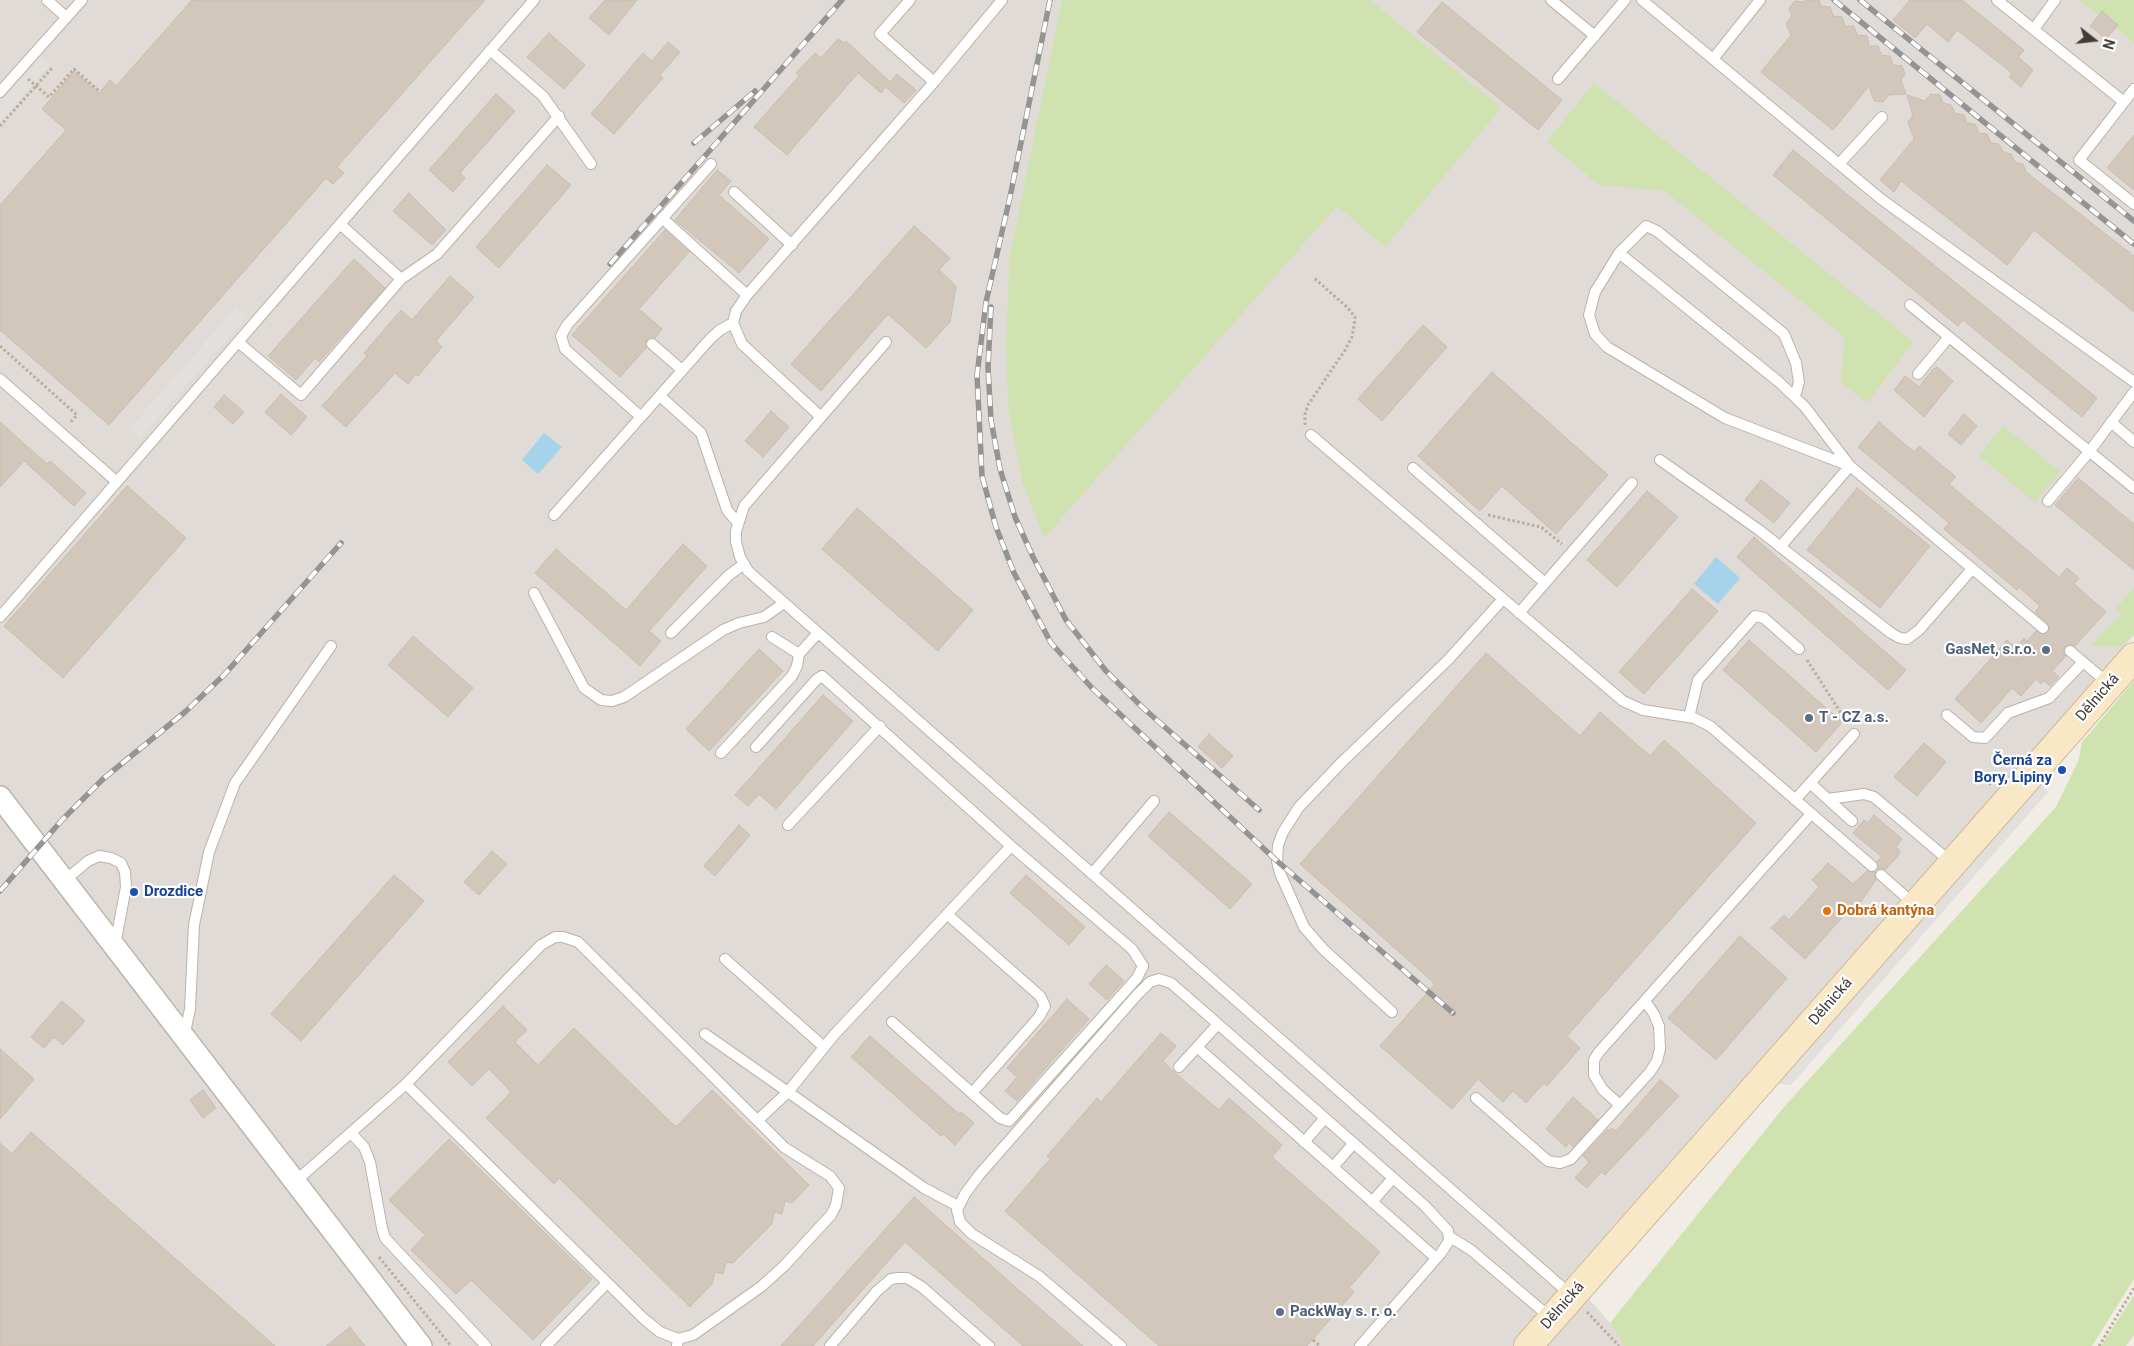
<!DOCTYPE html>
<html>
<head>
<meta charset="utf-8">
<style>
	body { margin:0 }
	#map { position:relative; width:2134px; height:1346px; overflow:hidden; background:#f1ece5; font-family:Roboto,sans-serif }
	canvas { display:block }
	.north { position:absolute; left:2069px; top:15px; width:50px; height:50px; -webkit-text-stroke:4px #fff; paint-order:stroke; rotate:106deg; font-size:14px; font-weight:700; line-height:20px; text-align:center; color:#423c35 }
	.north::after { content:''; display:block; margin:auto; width:18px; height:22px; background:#423c35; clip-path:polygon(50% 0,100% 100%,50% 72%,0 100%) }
</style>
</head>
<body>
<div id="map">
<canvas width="2134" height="1346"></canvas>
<div class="north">N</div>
</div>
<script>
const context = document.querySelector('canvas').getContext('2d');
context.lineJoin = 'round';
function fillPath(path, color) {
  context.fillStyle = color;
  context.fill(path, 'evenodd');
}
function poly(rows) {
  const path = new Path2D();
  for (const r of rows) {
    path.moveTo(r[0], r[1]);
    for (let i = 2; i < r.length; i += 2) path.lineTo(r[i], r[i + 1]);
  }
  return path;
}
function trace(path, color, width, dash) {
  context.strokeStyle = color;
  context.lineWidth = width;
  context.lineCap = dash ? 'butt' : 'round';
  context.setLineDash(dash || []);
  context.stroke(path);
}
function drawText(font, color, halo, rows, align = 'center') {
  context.font = font + ' Roboto,sans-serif';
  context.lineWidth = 4.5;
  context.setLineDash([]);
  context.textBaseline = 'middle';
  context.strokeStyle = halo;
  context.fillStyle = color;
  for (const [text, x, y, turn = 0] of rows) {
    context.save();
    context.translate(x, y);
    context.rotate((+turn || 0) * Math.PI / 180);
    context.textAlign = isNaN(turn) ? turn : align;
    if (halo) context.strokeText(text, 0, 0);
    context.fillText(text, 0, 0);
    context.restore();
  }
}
fillPath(poly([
	[0,0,2079,0,2134,43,2134,635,1569,1276,1610,1323,1624,1346,0,1346]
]), '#e0dbd6');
fillPath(poly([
	[1062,0,1370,0,1501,108,1385,247,1337,206,1044,538,1022,481,1008,405,1006,340,1010,255],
	[2079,0,2134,0,2134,43],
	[1594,83,1913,342,1867,403,1841,382,1845,337,1665,191,1599,185,1547,142],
	[2003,426,2060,472,2035,502,1979,456],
	[2134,589,2134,634,2121,647,2091,646,2122,613,2116,608],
	[2134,681,2134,1279,2092,1346,1624,1346,1610,1323,1784,1107,2056,807,2079,759,2082,742],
	[2134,1295,2134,1335,2126,1346,2101,1346]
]), '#d0e2b0');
fillPath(poly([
	[41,57,50,65,0,122,0,103],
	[236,307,247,317,140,438,130,428],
	[2037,780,2048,792,1791,1085,1780,1084,1773,1079]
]), '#e2dfdd');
fillPath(poly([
	[544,433,562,447,538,474,522,460],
	[1716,557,1740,578,1718,604,1694,584]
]), '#a5d3e9');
const building = poly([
	[192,0,485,0,337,167,344,173,333,184,326,178,109,425,0,330,0,205,66,130,42,109,74,71,99,93,110,80,116,86,192,0],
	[605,0,637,0,609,35,589,18,605,0],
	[1806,0,1819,0,1821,6,1830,7,1833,16,1842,17,1845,26,1854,26,1857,35,1867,36,1869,46,1878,46,1881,55,1890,56,1893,65,1902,66,1905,74,1901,80,1906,94,1889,95,1883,102,1874,101,1869,86,1833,130,1761,72,1791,35,1786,24,1792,16,1789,8,1795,1,1804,2,1806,0],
	[1910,0,1962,0,2024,50,2018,57,2033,70,2021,87,2009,77,2012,73,1957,30,1948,42,1927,24,1915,38,1893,20,1910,0],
	[1442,2,1562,100,1538,130,1417,32,1442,2],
	[2102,11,2118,25,2106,39,2090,26,2102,11],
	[549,33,585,65,564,89,527,57,549,33],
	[838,39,844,43,846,41,890,82,897,74,916,90,904,103,886,87,881,93,858,73,787,155,754,127,799,76,796,73,815,53,821,58,838,39],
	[668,42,680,52,660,75,663,78,614,134,591,114,643,53,652,61,668,42],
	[496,94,515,111,460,173,465,178,453,192,429,170,496,94],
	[1931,94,1940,95,1943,103,1951,105,1955,113,1964,115,1967,123,1975,124,1979,133,1987,134,1991,143,1999,144,2003,152,2011,154,2015,162,2023,164,2026,172,2134,256,2134,312,2034,230,2007,265,1901,181,1894,192,1880,180,1914,139,1908,122,1913,115,1907,95,1925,101,1931,94],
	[2134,135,2134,190,2107,168,2134,135],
	[1793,150,2097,398,2082,417,1963,320,1958,326,1773,175,1793,150],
	[547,165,571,185,499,268,476,247,547,165],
	[717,170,731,181,719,195,769,239,739,273,675,220,717,170],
	[409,193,446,230,432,245,393,211,409,193],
	[914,226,950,258,939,270,956,286,950,322,926,348,888,314,821,391,791,364,914,226],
	[665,230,689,252,639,309,662,329,655,338,647,339,646,348,620,377,572,335,665,230],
	[354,259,385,288,319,362,315,358,296,380,268,356,354,259],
	[450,276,474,297,436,341,442,347,418,376,415,374,408,384,395,373,346,427,322,406,367,356,364,353,401,310,412,320,450,276],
	[1423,325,1447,347,1382,421,1358,399,1423,325],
	[1937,367,1953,381,1924,417,1894,390,1905,376,1919,387,1934,368,1936,369,1937,367],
	[1492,372,1608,475,1556,534,1502,486,1480,511,1418,456,1492,372],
	[281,394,307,417,291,435,265,412,281,394],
	[224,395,244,412,233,424,214,407,224,395],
	[771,411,789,427,763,457,745,441,771,411],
	[1964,414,1977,426,1961,445,1948,434,1964,414],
	[0,422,47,464,50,461,86,493,74,506,24,461,0,487,0,422],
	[1879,422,1914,452,1919,446,1956,477,1949,484,2059,577,2067,568,2079,578,2074,584,2106,612,2075,646,2071,644,2064,647,2063,653,2066,656,2052,671,2059,677,2050,686,2044,681,2041,684,2036,679,2021,696,2012,688,1981,723,1955,699,2007,640,2016,648,2024,638,2027,641,2036,631,2046,634,2050,626,2035,612,2040,606,2019,587,2017,590,1944,529,1949,523,1858,447,1879,422],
	[2078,478,2134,524,2134,570,2055,505,2078,478],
	[1761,480,1790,503,1774,523,1745,500,1761,480],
	[127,486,186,538,63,678,4,626,127,486],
	[1857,488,1930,546,1880,608,1807,550,1857,488],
	[1647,491,1678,517,1617,587,1587,560,1647,491],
	[857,508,973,610,938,651,822,549,857,508],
	[1754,537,1906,670,1888,690,1737,557,1754,537],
	[683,544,707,566,649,631,661,641,640,666,535,573,556,549,626,610,683,544],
	[1692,589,1718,611,1644,694,1619,672,1692,589],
	[413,636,473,688,448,717,388,665,413,636],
	[1749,640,1842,722,1816,752,1723,670,1749,640],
	[759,649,783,671,709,751,686,729,759,649],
	[1486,653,1580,736,1600,712,1650,756,1664,740,1756,823,1567,1036,1580,1048,1547,1086,1544,1083,1526,1103,1513,1091,1503,1102,1478,1079,1452,1109,1380,1046,1434,985,1433,982,1300,864,1486,653],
	[823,695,853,721,776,809,759,794,748,806,735,795,823,695],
	[1209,734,1233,756,1222,768,1198,747,1209,734],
	[1924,743,1946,762,1917,796,1894,777,1924,743],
	[1169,812,1252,884,1230,909,1148,836,1169,812],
	[1874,815,1902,839,1896,847,1900,851,1898,856,1885,870,1878,869,1877,861,1882,857,1853,833,1864,820,1868,823,1874,815],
	[739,825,750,835,715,876,704,866,739,825],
	[492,851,507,864,479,895,464,882,492,851],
	[1828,863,1853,884,1867,871,1875,872,1876,880,1859,904,1856,902,1805,959,1771,928,1784,915,1789,920,1819,887,1812,880,1828,863],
	[394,875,424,901,301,1041,271,1014,394,875],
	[1026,875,1085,927,1069,945,1010,893,1026,875],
	[1740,936,1787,978,1716,1060,1668,1018,1740,936],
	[1106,965,1124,981,1107,1000,1089,984,1106,965],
	[1067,999,1089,1019,1017,1101,1005,1091,1017,1077,1007,1068,1067,999],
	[62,1001,85,1021,63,1045,54,1037,44,1048,31,1037,62,1001],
	[503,1006,527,1030,515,1042,538,1065,574,1028,676,1127,712,1090,809,1185,792,1203,785,1201,782,1214,774,1212,772,1224,733,1263,726,1262,723,1274,715,1272,712,1284,690,1307,559,1178,554,1184,486,1118,511,1092,489,1069,472,1086,448,1062,503,1006],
	[1161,1033,1176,1046,1163,1061,1174,1072,1219,1110,1229,1098,1282,1145,1272,1157,1380,1252,1349,1288,1354,1292,1307,1346,1159,1346,1005,1211,1050,1159,1047,1156,1097,1098,1101,1102,1161,1033],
	[870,1036,959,1114,961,1112,974,1123,955,1145,943,1134,941,1136,851,1057,870,1036],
	[0,1049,34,1079,0,1119,0,1049],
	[1660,1080,1679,1096,1605,1175,1601,1172,1587,1188,1575,1178,1589,1162,1583,1156,1608,1129,1610,1131,1612,1128,1616,1131,1660,1080],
	[203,1090,216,1108,203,1118,190,1100,203,1090],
	[1573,1097,1598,1120,1573,1147,1569,1143,1566,1147,1546,1129,1573,1097],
	[31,1132,275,1346,0,1346,0,1143,12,1154,31,1132],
	[449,1139,592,1279,533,1340,471,1280,456,1294,411,1250,425,1235,389,1200,449,1139],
	[914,1197,1012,1284,1083,1346,1023,1346,905,1242,813,1346,781,1346,914,1197],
	[350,1327,365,1346,326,1346,350,1327]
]);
fillPath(building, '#d1c7bb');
trace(building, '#cbbeaf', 1);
const lane = poly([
	[47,0,66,17],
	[910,0,880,34,934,82],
	[1551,0,1595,36],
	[1642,0,1881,199,2134,382],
	[1997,0,2124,102],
	[2034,29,2055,0],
	[490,50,543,96,591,164],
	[1713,59,1760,0],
	[1558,79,1625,0],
	[2134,89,2079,160,2134,204],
	[0,92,82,0],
	[1839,164,1882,117],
	[734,192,792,245],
	[662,218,747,295],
	[340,224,401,279],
	[1619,253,1646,226,1657,231,1784,334,1796,363,1799,382,1795,396],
	[1910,305,2134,488],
	[733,323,742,344,821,417],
	[238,342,301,395,401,279,437,254,559,116],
	[886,342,744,506,736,531,736,542,740,557,748,571,1571,1295],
	[652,344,682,370],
	[1918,374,1949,337],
	[0,379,117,482],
	[660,396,701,433,727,510,738,523],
	[641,417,565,349,561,336,567,325,711,164],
	[2111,422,2134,442],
	[1311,435,1623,701,1643,710,1694,718,1710,726,1872,866],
	[1660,460,1759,530,1891,633,1900,638,1907,639,1919,630,1972,569],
	[1413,468,1545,583],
	[2048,501,2089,452,2134,392],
	[554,515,710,339,720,330,733,323,736,311,747,295,934,82,1002,0],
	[1780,547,1850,466,1725,418,1607,347,1595,334,1589,315,1595,292,1619,253,1779,382,1805,407,1850,466,2043,628],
	[534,593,584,688,601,700,612,701,624,697,723,630,739,623,764,617,784,603],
	[1519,613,1632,483],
	[0,617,534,0],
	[671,633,729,575,744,564],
	[2070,651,2109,684],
	[799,654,818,633],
	[1947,715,1973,737,1985,738,2008,713,2049,698,2083,662],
	[1689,717,1698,680,1755,616,1764,618,1799,649],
	[756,747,817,679,822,676,1011,846],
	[721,753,792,676,797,666,799,654,772,637],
	[1810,783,1852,821],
	[1828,799,1864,794,1874,797,1952,863],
	[1795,800,1854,734],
	[788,825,880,726],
	[1092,874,1154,801],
	[1881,875,1915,905],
	[64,881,88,861,99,856,111,858,121,863,125,872,126,887,115,945],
	[948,915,1040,996,1045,1006,1039,1017,972,1093],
	[725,959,824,1047],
	[1392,1012,1323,949,1304,927,1280,873,1277,861,1278,845,1283,832,1299,807,1342,762,1448,660,1503,599],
	[705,1034,788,1092,834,1035,1011,846,1132,949,1143,966,1137,978,1009,1121,1000,1118,892,1022],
	[184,1037,190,1009,194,925,209,852,235,783,331,646],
	[1197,1047,1436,1258],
	[1179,1067,1218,1024],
	[406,1084,644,1319,660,1332,678,1339],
	[1476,1098,1548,1161,1560,1163,1571,1159,1650,1072,1657,1061,1660,1049,1659,1026,1654,1014,1645,1001],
	[1620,1105,1603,1090,1594,1075,1594,1060,1599,1052,1811,814],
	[758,1120,788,1092,924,1188,958,1206],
	[351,1133,364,1147,370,1162,382,1228,385,1238,486,1346],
	[1304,1142,1325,1118],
	[1333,1167,1354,1143],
	[296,1181,406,1084,541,945,555,937,563,937,578,942,785,1148,830,1176,839,1188,836,1205,831,1215,784,1266,762,1286,693,1335,678,1339,677,1346],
	[1372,1202,1393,1178],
	[1450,1237,1471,1250,1552,1319],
	[546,1346,607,1283],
	[830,1346,877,1291,891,1279,898,1278,907,1278,922,1287,989,1346],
	[1121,1346,1039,1276,972,1234,960,1222,957,1210,965,1194,979,1175,1137,995,1150,982,1159,979,1171,983,1218,1024,1425,1206,1448,1231,1449,1241,1441,1253,1360,1346]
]);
const street = poly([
	[0,797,421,1346]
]);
const secondary = poly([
	[1528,1346,2134,657]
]);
trace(lane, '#bbb3a8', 12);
trace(street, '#bbb3a8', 24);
trace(secondary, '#cdba97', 30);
trace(poly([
	[28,79,49,97,74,69,99,91],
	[0,126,52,68],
	[0,346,77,415,70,423],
	[1305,425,1305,414,1308,405,1345,350,1352,337,1354,326,1355,317,1348,308,1314,278],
	[1488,515,1541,527,1562,544],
	[1807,660,1848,724],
	[1974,770,1992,785],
	[379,1257,451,1346],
	[1587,1312,1619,1346],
	[1313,1340,1320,1346],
	[2099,1346,2134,1288]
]), '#bcad9b', 3, [2.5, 2.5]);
trace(lane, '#fff', 10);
trace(street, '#fff', 21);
trace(secondary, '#f9e8c6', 28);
const rail = poly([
	[1050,0,1010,197,986,302,977,375,982,476,996,527,1014,573,1051,643,1092,688,1277,861,1453,1013],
	[1834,0,2134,244],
	[1860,0,2134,221],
	[694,143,755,91],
	[610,264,842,0],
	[991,307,988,367,991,420,1000,469,1015,517,1033,557,1066,620,1106,671,1142,707,1259,810],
	[0,891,62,820,103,779,185,712,224,675,341,543]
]);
trace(rail, '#949494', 5.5);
trace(rail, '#fff', 4, [11]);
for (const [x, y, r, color] of [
	[2046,650,5,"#5c6f8a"],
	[1809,718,5,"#5c6f8a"],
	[2062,770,5,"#1a4fb4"],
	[134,892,5,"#1a4fb4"],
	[1827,911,5,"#e8710a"],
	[1280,1312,5,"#5c6f8a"]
]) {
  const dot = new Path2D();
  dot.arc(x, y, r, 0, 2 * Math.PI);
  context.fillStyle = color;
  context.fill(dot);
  trace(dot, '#fff', 2);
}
drawText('bold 15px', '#4e5e75', '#fff', [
	["GasNet, s.r.o.",2036,650,"right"],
	["T - CZ a.s.",1819,718],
	["PackWay s. r. o.",1290,1312]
], 'left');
drawText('15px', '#423c35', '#fff', [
	["Dělnická",2098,698,-49],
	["Dělnická",1831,1002,-49],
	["Dělnická",1563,1306,-49]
]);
drawText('bold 15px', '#164399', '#fff', [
	["Černá za",2052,761],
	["Bory, Lipiny",2052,778],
	["Drozdice",144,892,"left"]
], 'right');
drawText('bold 15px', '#c56008', '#fff', [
	["Dobrá kantýna",1837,911]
], 'left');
</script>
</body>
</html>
